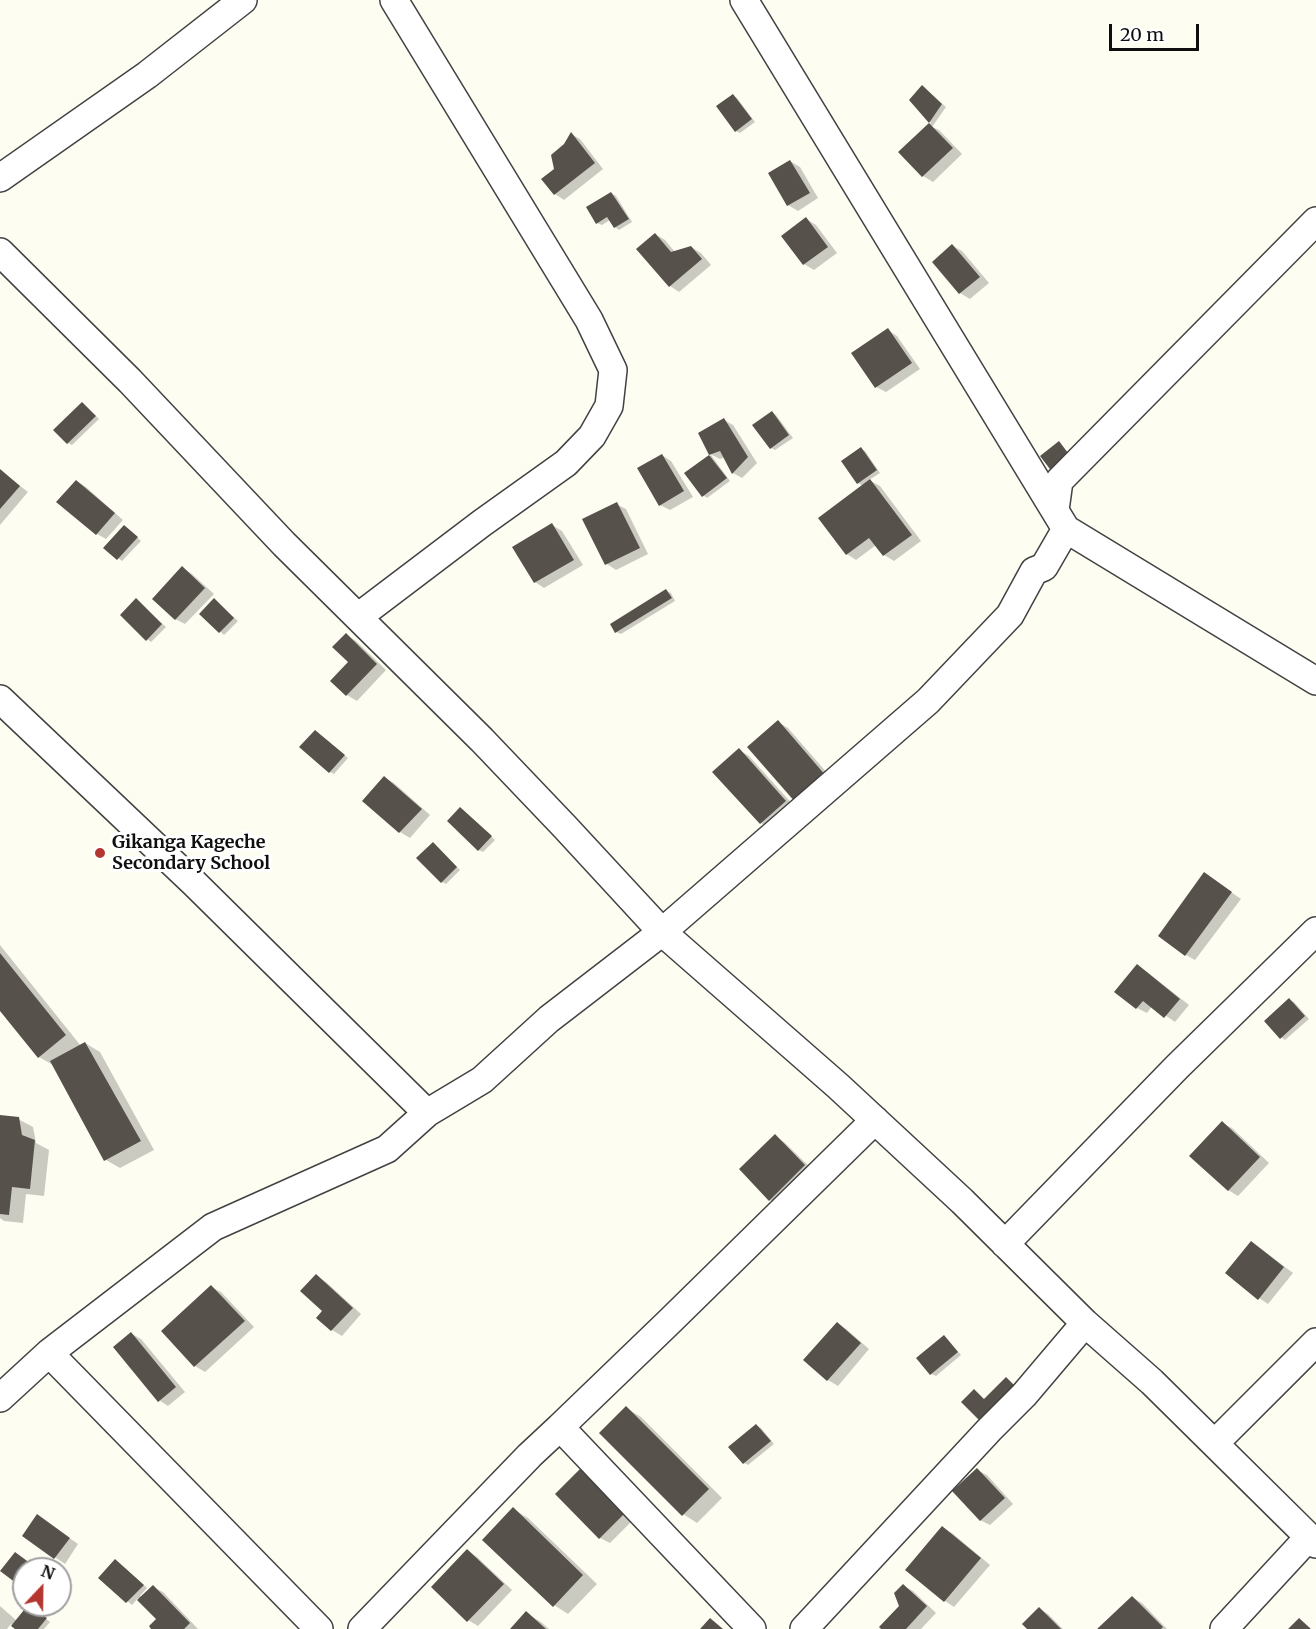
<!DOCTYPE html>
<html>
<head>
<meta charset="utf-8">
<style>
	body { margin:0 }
	#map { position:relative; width:1316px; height:1629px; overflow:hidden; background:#fefdf2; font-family:Merriweather,serif }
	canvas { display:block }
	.north { position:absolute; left:12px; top:1557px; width:60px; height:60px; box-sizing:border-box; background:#fff; border:2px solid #9f9f9f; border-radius:50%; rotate:22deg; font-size:16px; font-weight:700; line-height:24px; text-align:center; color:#0f0f0f }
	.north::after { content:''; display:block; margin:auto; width:21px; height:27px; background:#b43631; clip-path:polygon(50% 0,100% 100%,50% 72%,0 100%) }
	.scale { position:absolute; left:1109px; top:24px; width:90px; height:27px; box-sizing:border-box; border:3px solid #0f0f0f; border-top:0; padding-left:8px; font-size:18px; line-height:21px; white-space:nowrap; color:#0f0f0f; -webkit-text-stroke:4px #fff; paint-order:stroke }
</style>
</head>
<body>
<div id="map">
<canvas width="1316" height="1629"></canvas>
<div class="north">N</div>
<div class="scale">20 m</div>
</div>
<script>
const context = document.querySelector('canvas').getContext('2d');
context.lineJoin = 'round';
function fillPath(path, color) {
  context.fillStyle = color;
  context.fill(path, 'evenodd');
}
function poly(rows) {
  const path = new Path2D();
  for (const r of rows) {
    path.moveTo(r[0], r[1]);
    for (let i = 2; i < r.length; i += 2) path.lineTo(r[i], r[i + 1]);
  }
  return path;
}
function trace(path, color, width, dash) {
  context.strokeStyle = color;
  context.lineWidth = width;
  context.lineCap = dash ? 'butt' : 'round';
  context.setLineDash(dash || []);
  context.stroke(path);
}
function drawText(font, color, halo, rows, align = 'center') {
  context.font = font + ' Merriweather,serif';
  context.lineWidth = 6;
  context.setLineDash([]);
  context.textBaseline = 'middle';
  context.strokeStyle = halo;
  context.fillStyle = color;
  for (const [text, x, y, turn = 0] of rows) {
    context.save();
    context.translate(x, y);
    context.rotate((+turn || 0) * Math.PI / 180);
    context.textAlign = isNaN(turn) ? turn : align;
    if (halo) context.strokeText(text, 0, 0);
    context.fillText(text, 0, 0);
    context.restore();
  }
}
fillPath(poly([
	[926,90,946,107,932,127,939,130,962,154,933,182,923,176,900,152,931,123,911,100],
	[733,96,737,98,755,122,740,133,736,131],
	[571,134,580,139,603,169,564,200,555,194,555,170],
	[790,161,800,167,818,198,798,211,788,205],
	[611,193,616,196,632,222,619,230,615,227,610,220,602,225,597,223],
	[806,219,816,225,837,253,814,270,804,264],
	[655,234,665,240,675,252,691,247,701,253,711,265,679,292,670,286],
	[953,246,962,251,989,283,970,299,960,293,934,262],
	[888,330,897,336,920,369,886,392,876,387],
	[83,403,99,419,72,445,68,443],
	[772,413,776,415,793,438,775,450,771,448],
	[724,420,733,425,757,463,742,478,733,473,725,457,720,459,710,454],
	[861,449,865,451,880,473,869,480,880,486,921,541,894,561,884,555,876,545,856,560,847,554,863,486,858,483],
	[662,455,671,461,693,497,670,510,660,505],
	[711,455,730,481,707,498,703,495,687,474],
	[0,470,28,492,0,525],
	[76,481,86,487,123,520,106,539,97,534],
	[616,504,626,509,648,554,616,570,607,564,584,520],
	[552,525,562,531,583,565,544,588,535,582],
	[128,529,141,541,122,561,105,548],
	[183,568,192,574,214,594,185,624,175,619],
	[666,591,671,593,675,601,621,634,616,632],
	[136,600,166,627,151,642,147,639],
	[215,600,238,621,224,635,201,614],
	[346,635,356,641,386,670,357,701,347,695,333,681,350,662],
	[778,722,788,728,835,782,797,802],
	[319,734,348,758,334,774,330,772],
	[739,750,749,756,795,807,770,828,761,823],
	[385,778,394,783,430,815,410,838,400,832,364,800],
	[465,812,495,840,483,852,479,850],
	[437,847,460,870,446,884,442,882],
	[1214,880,1241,899,1195,960,1186,955],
	[0,945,81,1046,85,1043,100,1052,154,1150,120,1168,106,1160,53,1065,39,1057,0,1009],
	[1137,966,1147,972,1189,1005,1175,1022,1152,1006,1147,1013,1137,1008,1116,992],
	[1289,1000,1294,1002,1309,1019,1285,1040,1281,1037],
	[0,1116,18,1119,33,1127,36,1143,49,1150,44,1196,26,1194,23,1223,4,1221,0,1218],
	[1222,1123,1232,1128,1269,1163,1238,1196,1228,1190],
	[775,1136,784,1142,814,1171,779,1205,770,1200],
	[1251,1243,1260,1248,1293,1273,1268,1304,1259,1298],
	[316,1276,326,1282,361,1314,342,1336,332,1330,319,1318,324,1311],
	[211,1287,221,1292,254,1327,205,1372,195,1366,163,1332],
	[837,1323,846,1329,869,1349,838,1386,828,1380,805,1360],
	[132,1334,141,1339,185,1392,168,1406,159,1400],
	[944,1337,948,1340,961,1355,936,1376,931,1374],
	[626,1408,641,1417,722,1498,697,1523,683,1514],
	[756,1425,761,1428,774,1444,748,1465,744,1463],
	[581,1470,634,1519,610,1543,600,1538,557,1494],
	[977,1470,987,1475,1013,1504,990,1525,980,1520],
	[513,1509,528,1518,597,1584,568,1614,554,1605],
	[47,1522,78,1544,65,1564,24,1536],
	[943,1528,952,1533,990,1565,954,1607,945,1601],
	[468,1551,477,1557,512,1590,478,1626,468,1620],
	[119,1563,147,1588,140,1596,142,1597,153,1587,163,1592,198,1629,153,1629,158,1619,138,1598,132,1605,100,1578],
	[903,1586,913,1591,936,1613,921,1629,883,1629,901,1606],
	[1132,1597,1142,1603,1167,1629,1099,1629],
	[0,1606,17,1621,29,1606,50,1622,44,1629,17,1629,11,1624,7,1629,0,1629],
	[1039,1609,1048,1614,1063,1629,1029,1629],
	[526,1613,541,1622,549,1629,512,1629]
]), '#0003');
fillPath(poly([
	[922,85,942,104,929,123,909,100],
	[733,94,752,119,735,132,716,106],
	[929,123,953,148,922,177,898,152],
	[571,132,595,163,554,195,541,179,554,169,551,155,564,144],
	[790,160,810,193,787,206,768,173],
	[611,192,629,219,614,228,607,217,596,224,586,207],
	[806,217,828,247,803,265,781,236],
	[655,233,671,252,691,246,702,259,669,287,636,249],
	[952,244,980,277,959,294,932,262],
	[888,328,912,363,875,388,851,353],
	[82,402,96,416,67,444,53,430],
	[772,411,789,435,770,449,752,425],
	[724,418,748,457,732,474,720,451,709,455,698,433],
	[1059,441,1071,457,1059,481,1040,456],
	[861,447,877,470,857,484,841,461],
	[662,454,684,491,659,506,637,468],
	[709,455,727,478,702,497,684,473],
	[0,469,20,486,0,509],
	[870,479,912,535,883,556,869,538,846,555,818,518],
	[76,480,115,513,96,535,56,502],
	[617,502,640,548,605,565,582,519],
	[552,523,574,560,534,583,512,547],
	[124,525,138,537,117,560,103,548],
	[182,566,205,588,175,620,152,599],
	[666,589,672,598,615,633,610,624],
	[136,598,162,624,146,641,120,615],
	[214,598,234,618,219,633,199,614],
	[346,633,377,664,346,696,330,681,348,662,332,647],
	[778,720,826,776,796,803,747,747],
	[315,730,345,755,329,773,299,747],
	[739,748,786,801,760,824,712,772],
	[384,776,422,809,399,833,362,801],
	[460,807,492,836,478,851,447,821],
	[433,842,457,867,441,883,416,858],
	[1204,872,1232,892,1185,956,1158,936],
	[0,953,66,1035,38,1058,0,1011],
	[1137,964,1180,999,1164,1018,1143,1001,1136,1009,1114,992],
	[1289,998,1305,1016,1280,1039,1264,1021],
	[85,1042,141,1141,104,1161,50,1061],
	[0,1115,19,1117,22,1135,35,1140,30,1189,12,1187,9,1215,0,1214],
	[1222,1121,1260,1157,1228,1191,1189,1156],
	[775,1134,805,1165,769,1201,739,1169],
	[1251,1241,1284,1267,1258,1300,1225,1273],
	[316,1274,353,1308,331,1331,316,1318,322,1311,300,1291],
	[211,1285,245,1321,194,1367,161,1331],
	[837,1322,861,1343,827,1381,803,1360],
	[131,1332,176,1387,158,1402,113,1347],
	[944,1335,958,1352,930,1375,916,1358],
	[1006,1377,1024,1395,989,1430,961,1402,974,1389,984,1399],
	[626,1406,709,1489,682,1516,599,1433],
	[756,1424,771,1441,743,1464,728,1447],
	[581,1468,625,1513,599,1539,555,1494],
	[977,1468,1005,1498,980,1521,952,1491],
	[513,1507,583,1575,553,1607,482,1540],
	[37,1514,70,1538,54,1559,22,1536],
	[942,1526,981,1558,944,1602,905,1570],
	[467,1549,504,1584,467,1622,431,1587],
	[15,1552,38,1569,24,1569,24,1589,0,1571],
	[115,1559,144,1585,126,1603,98,1578],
	[903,1584,927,1606,906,1629,881,1629,879,1627,899,1606,894,1593],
	[153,1585,190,1623,184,1629,151,1629,149,1626,156,1619,137,1600],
	[1132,1596,1163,1627,1161,1629,1097,1629],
	[28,1605,47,1618,38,1629,15,1629,11,1626],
	[1039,1607,1061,1629,1027,1629,1022,1624],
	[526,1611,546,1629,510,1629],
	[710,1618,723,1629,700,1629],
	[1299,1618,1311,1629,1288,1629]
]), '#57514c');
const minor = poly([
	[0,178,147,75,243,0],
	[0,252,130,381,284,544,482,740,565,827,662,932,838,1086,962,1201,1085,1323,1152,1382,1316,1544],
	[1055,510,1059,481,1316,221],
	[1066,529,1316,681],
	[358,617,482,523,566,463,592,436,609,406,613,370,589,320,394,0],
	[0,699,194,883,427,1113],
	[1005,1244,1177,1067,1316,931],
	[49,1353,319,1629],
	[0,1398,49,1353,213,1227,387,1149,427,1113,482,1080,549,1019,662,932,928,701,1010,615,1034,571,1044,567,1066,529,744,0],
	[560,1427,669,1322,875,1120],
	[1215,1443,1316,1342],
	[362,1629,530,1455,560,1427,752,1629],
	[804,1629,989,1430,1024,1395,1085,1323],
	[1224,1629,1309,1537]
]);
trace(minor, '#424242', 30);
trace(minor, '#fff', 27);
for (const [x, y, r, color] of [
	[100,853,6,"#b43631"]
]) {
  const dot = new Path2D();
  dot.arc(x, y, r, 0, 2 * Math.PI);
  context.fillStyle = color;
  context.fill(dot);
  trace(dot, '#fff', 2);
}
drawText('bold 18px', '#0f0f0f', '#fff', [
	["Gikanga Kageche",112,843],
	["Secondary School",112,864]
], 'left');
</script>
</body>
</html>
